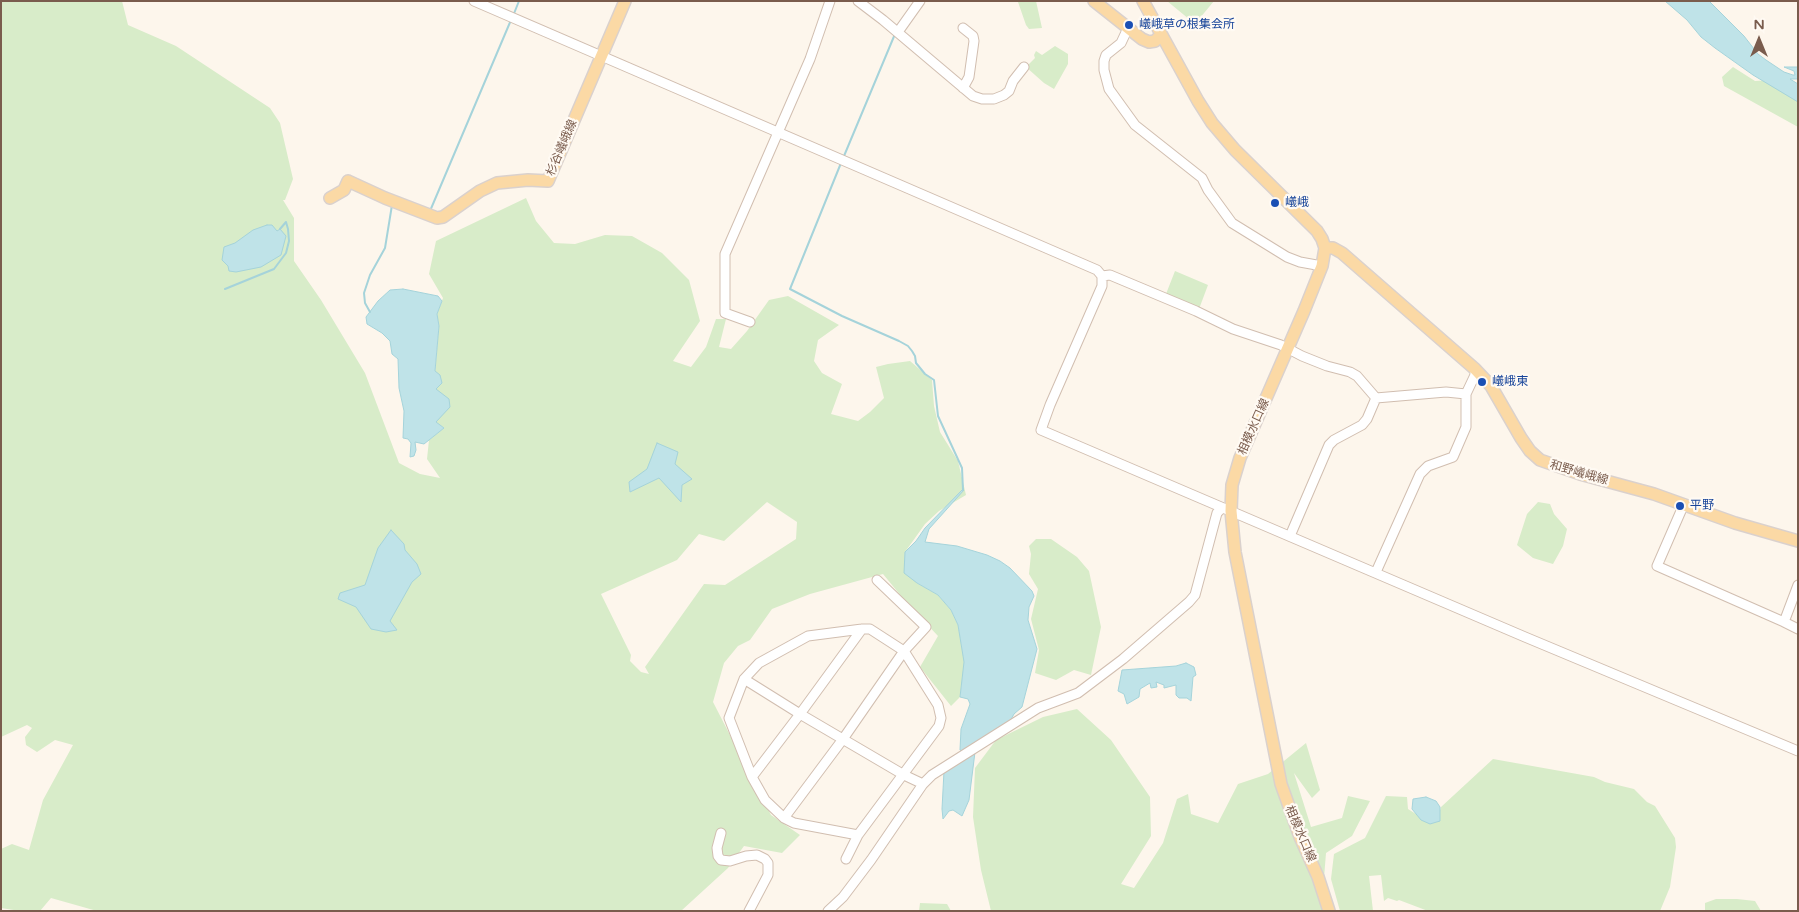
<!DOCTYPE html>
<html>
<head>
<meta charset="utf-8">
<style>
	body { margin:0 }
	#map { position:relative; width:1799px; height:912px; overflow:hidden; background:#fdf6ec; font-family:"Varela Round",sans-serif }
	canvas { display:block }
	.frame { position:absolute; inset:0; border:2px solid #7a5c4d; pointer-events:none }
	.north { position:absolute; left:1734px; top:15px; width:50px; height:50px; -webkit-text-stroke:4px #fffaf3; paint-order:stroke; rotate:0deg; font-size:14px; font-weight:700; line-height:20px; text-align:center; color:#7a5c4d }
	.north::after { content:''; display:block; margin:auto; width:18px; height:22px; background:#7a5c4d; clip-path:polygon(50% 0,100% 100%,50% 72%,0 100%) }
</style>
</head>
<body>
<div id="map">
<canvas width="1799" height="912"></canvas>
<div class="frame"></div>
<div class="north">N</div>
</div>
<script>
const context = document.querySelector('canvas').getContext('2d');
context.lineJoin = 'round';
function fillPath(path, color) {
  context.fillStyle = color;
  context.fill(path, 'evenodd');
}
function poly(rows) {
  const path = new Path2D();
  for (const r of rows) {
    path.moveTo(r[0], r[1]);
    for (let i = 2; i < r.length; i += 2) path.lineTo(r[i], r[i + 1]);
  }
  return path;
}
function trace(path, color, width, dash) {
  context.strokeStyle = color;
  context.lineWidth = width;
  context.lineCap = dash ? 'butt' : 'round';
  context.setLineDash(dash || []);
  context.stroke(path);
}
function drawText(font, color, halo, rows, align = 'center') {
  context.font = font + ' "Varela Round","Noto Sans JP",sans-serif';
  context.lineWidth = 4.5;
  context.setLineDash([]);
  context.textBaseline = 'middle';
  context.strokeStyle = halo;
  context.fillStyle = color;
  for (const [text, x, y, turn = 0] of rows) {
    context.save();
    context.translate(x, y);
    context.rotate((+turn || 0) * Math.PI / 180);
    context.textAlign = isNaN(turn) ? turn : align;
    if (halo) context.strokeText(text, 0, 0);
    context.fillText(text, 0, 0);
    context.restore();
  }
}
fillPath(poly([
	[1,1,122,1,128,25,176,46,270,108,280,123,293,179,285,200,283,200,294,218,294,261,321,300,365,373,399,463,420,474,440,478,427,459,429,440,444,428,436,423,435,372,439,326,437,314,443,298,429,274,436,241,526,198,536,221,554,243,575,244,605,235,632,236,662,253,689,280,700,321,673,361,691,367,706,347,716,319,726,319,719,347,731,349,747,331,769,300,788,296,839,325,818,340,814,361,822,373,842,384,831,414,858,421,870,412,884,398,876,367,888,364,910,361,932,380,934,406,940,432,958,461,966,495,939,511,925,524,905,552,917,583,938,595,951,610,958,625,965,662,960,697,951,706,920,667,938,636,906,602,883,574,810,594,772,609,750,640,738,646,724,663,713,702,771,815,800,835,782,853,744,846,728,868,681,911,97,911,51,898,40,911,20,911,1,908,1,849,12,844,29,850,43,800,73,745,55,740,37,752,26,745,25,737,32,728,27,725,1,737],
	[767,502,797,522,796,539,725,585,704,584,645,667,649,674,641,672,630,661,631,655,601,594,677,560,699,534,724,541],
	[1013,1,1036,1,1042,28,1029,29,1026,25,1018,2],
	[1167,1,1214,1,1195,24],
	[1055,46,1068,54,1068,64,1054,89,1044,83,1026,67,1035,58,1034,55,1036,51,1042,55],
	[1733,67,1755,81,1771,80,1798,94,1798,127,1724,86,1722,77],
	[1175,271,1208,285,1199,309,1166,294],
	[1538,502,1550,504,1554,514,1567,529,1563,546,1553,564,1533,558,1517,545,1527,514],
	[1036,539,1051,539,1077,557,1089,571,1101,627,1091,675,1074,670,1056,680,1035,673,1039,650,1031,619,1038,589,1029,574,1031,554,1029,546],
	[1077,709,1111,740,1150,797,1151,836,1121,884,1134,888,1163,843,1177,799,1188,794,1191,814,1218,823,1238,784,1268,774,1306,743,1320,790,1312,798,1294,773,1311,827,1342,818,1348,796,1370,801,1352,836,1326,853,1324,878,1331,911,991,911,981,870,973,817,975,768,996,740,1043,717],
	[1493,759,1594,777,1605,782,1634,789,1647,802,1655,806,1675,838,1676,847,1670,887,1660,911,1428,911,1399,900,1397,901,1388,898,1384,901,1381,875,1369,876,1373,911,1340,911,1331,879,1334,854,1365,838,1386,796,1407,797,1408,809,1427,821,1438,817,1441,807],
	[1716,899,1737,899,1755,901,1761,911,1705,911,1705,903],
	[920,903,947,904,951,911,919,911]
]), '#d8ecc9');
const water = poly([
	[1665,1,1709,1,1744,36,1758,54,1766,60,1784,72,1793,75,1795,75,1794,71,1784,67,1798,67,1798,79,1790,79,1798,84,1798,102,1753,75,1715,48,1701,37,1687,20,1665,1],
	[267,225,272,225,277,231,280,229,286,236,281,255,261,267,236,272,229,271,228,266,222,260,224,247,235,243,253,230,267,225],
	[403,289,438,296,442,301,437,314,439,326,435,371,440,375,442,383,436,389,449,399,450,407,436,422,444,428,424,444,415,442,416,450,414,456,410,457,411,443,408,439,403,438,404,411,399,388,398,359,392,354,390,341,382,333,367,324,366,317,378,301,390,290,403,289],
	[657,443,678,452,675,464,692,479,682,485,681,502,659,478,630,492,629,482,647,469,657,443],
	[963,489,964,490,929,529,925,542,957,546,987,555,1000,561,1010,568,1032,591,1034,596,1029,607,1028,620,1037,649,1022,707,1014,714,1008,725,964,752,960,750,961,729,970,704,968,699,960,697,964,662,958,625,951,610,938,595,917,583,904,573,905,552,916,541,925,528,963,489],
	[391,530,404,544,405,550,417,564,421,574,412,582,390,621,397,630,386,632,371,629,356,607,338,599,340,593,365,585,378,548,391,530],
	[1186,663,1194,667,1196,675,1193,677,1191,701,1187,698,1179,698,1176,695,1176,685,1164,688,1164,685,1156,682,1157,687,1151,688,1150,683,1140,689,1139,697,1127,704,1124,694,1118,691,1122,670,1176,666,1186,663],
	[975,752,969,800,962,816,953,810,949,811,943,819,942,809,944,771,975,752],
	[1426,797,1436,801,1440,807,1440,821,1430,824,1421,820,1412,809,1413,799,1426,797]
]);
fillPath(water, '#bfe3e8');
trace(water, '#a5d3da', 1);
trace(poly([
	[513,16,519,1],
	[844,156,895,34],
	[841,163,790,289,842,316,899,341,908,346,912,351,915,356,916,363,925,374,934,380,938,416,962,468,963,490],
	[430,211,511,20],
	[225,289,274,269,286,253,289,241,288,229,286,222,280,229],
	[370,312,365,303,364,293,370,275,385,248,392,205]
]), '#a5d3da', 2);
const minor = poly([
	[474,1,1097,270,1102,276,1102,286,1050,405,1041,430,1525,637,1798,751],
	[858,1,883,20,973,96,982,99,994,99,1004,95,1009,91,1013,81,1024,67],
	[1128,28,1121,43,1106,55,1104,61,1104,70,1109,89,1135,125,1202,178,1208,190,1232,223,1287,257,1300,262,1322,266],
	[898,32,920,1],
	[963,88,969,77,974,41,973,36,963,28],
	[1102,276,1110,275,1196,311,1233,329,1281,345,1302,356,1327,366,1350,372,1357,376,1376,398],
	[750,322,725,313,725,254,810,59,830,1],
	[1376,398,1446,392,1466,394],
	[1684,504,1657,566,1784,622],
	[1290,536,1329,445,1334,440,1362,425,1367,419,1376,398],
	[1376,572,1420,474,1428,466,1453,457,1466,427,1466,394,1475,375,1475,369],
	[1798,585,1784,622,1798,629],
	[744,679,800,714,904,775,923,784],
	[752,777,800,714,862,629],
	[784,818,843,739,904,651,926,627,877,580],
	[721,833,717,848,718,856,721,860,730,861,746,856,757,855,765,859,768,863,768,875,749,911],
	[846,859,858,835,939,726,941,718,938,705,904,651,870,629,862,629,808,636,759,663,744,679,729,718,752,777,765,800,784,818,794,823,858,835],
	[828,911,843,897,871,860,923,784,932,775,1038,708,1078,693,1123,659,1189,602,1195,595,1217,513,1222,508]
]);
const major = poly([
	[1094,1,1142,39,1149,42,1155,41,1161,35],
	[1143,1,1198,101,1212,123,1235,150,1317,231,1322,239,1325,248,1322,266,1304,311,1240,458,1232,485,1231,511,1235,552,1281,784,1300,837,1318,877,1329,911],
	[330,198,344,190,348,181,385,198,437,218,443,217,480,191,497,183,528,180,548,181,625,1],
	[1325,248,1333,248,1342,253,1475,369,1491,386,1521,438,1530,451,1540,460,1580,474,1654,494,1735,523,1798,541]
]);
trace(minor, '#d1beb0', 11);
trace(major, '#dad1cd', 14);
trace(minor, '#fff', 9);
trace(major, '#fbd9a5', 11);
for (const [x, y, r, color] of [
	[1129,25,5,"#1a4fb4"],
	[1275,203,5,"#1a4fb4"],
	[1482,382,5,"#1a4fb4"],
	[1680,506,5,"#1a4fb4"]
]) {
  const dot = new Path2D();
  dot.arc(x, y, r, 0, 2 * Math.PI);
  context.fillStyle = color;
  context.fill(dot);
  trace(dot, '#fffaf3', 2);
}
drawText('12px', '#164399', '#fffaf3', [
	["嶬峨草の根集会所",1139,25],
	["嶬峨",1285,203],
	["嶬峨東",1492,382],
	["平野",1690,506]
], 'left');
drawText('12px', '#7a5c4d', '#fffaf3', [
	["杉谷嶬峨線",562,148,-67],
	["相模水口線",1254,427,-66],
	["和野嶬峨線",1579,473,16],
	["相模水口線",1300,834,67]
]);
</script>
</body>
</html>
